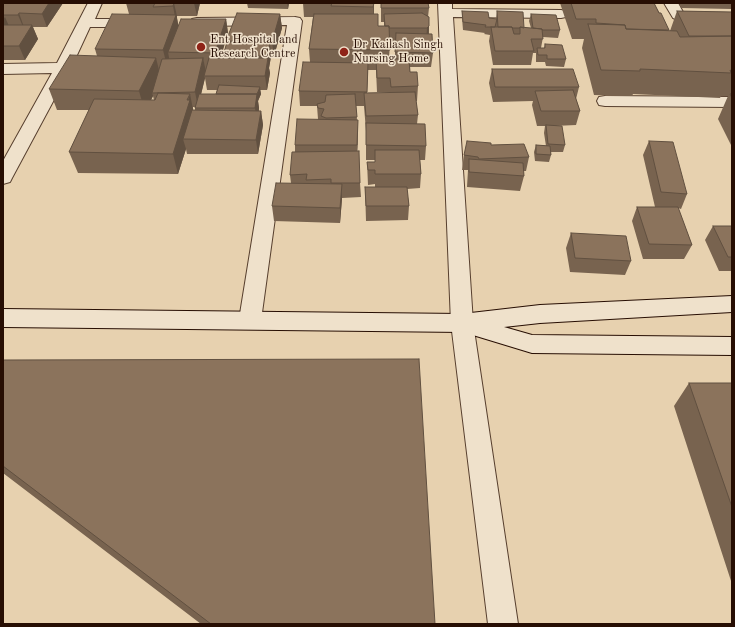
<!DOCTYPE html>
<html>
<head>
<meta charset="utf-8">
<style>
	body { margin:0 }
	#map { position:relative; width:735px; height:627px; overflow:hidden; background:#e7d1af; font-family:"Old Standard TT",serif }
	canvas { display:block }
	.frame { position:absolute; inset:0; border:4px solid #270e03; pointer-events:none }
</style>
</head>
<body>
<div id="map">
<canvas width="735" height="627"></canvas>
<div class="frame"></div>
</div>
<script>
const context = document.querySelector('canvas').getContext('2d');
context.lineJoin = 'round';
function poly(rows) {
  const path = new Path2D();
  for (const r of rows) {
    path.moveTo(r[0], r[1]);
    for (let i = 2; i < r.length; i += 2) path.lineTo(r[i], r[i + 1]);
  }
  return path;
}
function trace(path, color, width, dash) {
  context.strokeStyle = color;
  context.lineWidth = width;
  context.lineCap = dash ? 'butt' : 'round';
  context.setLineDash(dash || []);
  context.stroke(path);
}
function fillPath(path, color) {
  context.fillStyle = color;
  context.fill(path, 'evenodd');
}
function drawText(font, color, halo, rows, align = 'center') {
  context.font = font + ' "Old Standard TT",serif';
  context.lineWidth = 3;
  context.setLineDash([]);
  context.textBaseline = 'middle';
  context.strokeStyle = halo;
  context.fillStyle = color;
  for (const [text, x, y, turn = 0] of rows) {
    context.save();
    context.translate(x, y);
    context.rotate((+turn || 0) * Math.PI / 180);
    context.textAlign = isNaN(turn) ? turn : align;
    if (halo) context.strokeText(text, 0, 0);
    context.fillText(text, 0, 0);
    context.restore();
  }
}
const street = poly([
	[88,3,102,3,95,19,138,19,143,20,145,23,143,26,138,27,90,27,71,68,12,178,10,182,3,184,3,161,52,73,3,74,3,64,57,63,88,3],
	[438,3,452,3,452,9,561,10,566,11,568,14,566,17,561,18,453,17,473,323,518,624,488,624,451,323,438,3],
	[664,3,678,3,683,12,687,14,732,15,732,23,680,21,673,18,664,3],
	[295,17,300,18,302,21,261,320,258,326,250,329,242,326,239,320,287,25,197,26,192,25,190,22,192,19,197,18,295,17],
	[605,96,732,97,732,107,605,106,599,105,597,101,599,97,605,96]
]);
const secondary = poly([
	[732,296,732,312,540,323,504,327,532,335,732,337,732,355,532,353,463,332,3,327,3,309,462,314,540,305,732,296]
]);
trace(street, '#573f2e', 2);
trace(secondary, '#270e03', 2);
fillPath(street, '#efe1cb');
fillPath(secondary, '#efe1cb');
fillPath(poly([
	[3,3,63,3,47,27,33,27,38,39,25,60,3,60],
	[126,3,200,3,197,16,177,16,177,18,178,25,226,19,228,33,220,58,224,58,223,56,227,43,226,41,280,14,282,28,274,56,271,56,269,68,270,73,267,90,260,90,261,94,258,101,259,108,259,111,261,111,263,125,258,154,187,154,186,149,178,174,78,173,69,152,89,110,57,110,49,89,97,56,95,49,129,14],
	[205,78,207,90,217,90,216,94,201,94],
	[153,96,154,100,151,100],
	[193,107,195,107,195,110,193,110],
	[247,3,289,3,288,9,248,8],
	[303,3,374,3,374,14,378,26,384,26,384,22,381,22,381,4,378,4,378,3,428,3,429,8,428,17,429,26,429,34,433,53,431,67,410,67,410,72,418,86,417,101,416,101,418,115,417,124,426,146,425,160,420,160,421,174,420,188,407,189,409,206,408,220,366,221,365,187,375,187,375,184,368,185,367,162,375,162,375,160,366,160,366,131,364,106,356,106,358,134,357,151,360,183,361,197,342,198,340,223,274,221,272,206,291,183,290,175,295,152,295,145,318,119,317,106,300,106,299,91,310,62,309,49,313,17,304,17],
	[390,42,395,42,395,59,389,59],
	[368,70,376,70,377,92,390,92,390,93,367,93],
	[459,3,488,3,488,4],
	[560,3,654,3,669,30,668,31,670,31,677,11,732,12,732,147,718,119,728,96,721,96,720,98,633,94,632,96,594,95,582,48,584,39,572,39],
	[679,3,732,3,732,9,681,8],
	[462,11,489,18,496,19,497,11,524,28,531,28,529,21,531,14,560,30,558,38,543,37,541,48,544,48,545,44,566,59,564,67,546,66,545,62,536,62,536,53,533,53,531,65,493,65,489,41,490,35,484,34,485,33,463,30,462,18],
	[492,69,579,87,576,99,580,111,576,125,554,126,565,145,563,152,551,152,551,155,549,162,535,161,534,152,536,145,546,146,544,133,545,126,537,126,532,105,533,101,493,102,489,83],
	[649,141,687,194,681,209,678,208,692,245,684,259,643,259,632,221,637,207,662,207,655,207,643,155],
	[491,145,529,157,526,171,523,171,524,176,520,191,467,187,468,170,462,170,464,155],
	[713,226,732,226,732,271,719,271,705,240],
	[571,233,631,261,625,275,570,272,566,248],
	[3,360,435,624,201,624,3,473],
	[689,383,732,383,732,584,674,406]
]), '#78634f');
fillPath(poly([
	[49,3,63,3,47,27,42,14],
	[174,3,177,16,177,18,180,34,168,52,170,63,168,70,163,50,175,17,173,6],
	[194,3,200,3,197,16],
	[287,3,289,3,288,9],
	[374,3,373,26,373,7],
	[19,13,24,27,24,29,18,15],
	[280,14,282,28,274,56,272,42],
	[5,17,11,31,3,32,3,20],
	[226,19,228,33,218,67,215,53],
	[32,25,38,39,25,60,19,46],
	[429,26,428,40,426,42,427,28],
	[270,43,271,57,269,68,270,73,267,90,265,76,268,60,267,56],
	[156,58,161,78,152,93,153,96,145,112,139,91],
	[203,58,206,72,204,76,205,78,198,107,195,92],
	[260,87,261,94,258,101,259,108,257,122,255,108,256,97],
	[190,94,194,114,183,139,186,149,178,174,173,154],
	[261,111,263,125,258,154,256,140],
	[358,120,358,134,357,160,357,145],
	[342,184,342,199,340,223,340,208]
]), '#615040');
const building = poly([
	[3,3,49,3,42,14,19,13,18,15,3,15,3,3],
	[155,3,174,3,173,6,153,7,155,3],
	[332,3,374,3,373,7,331,6,332,3],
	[381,3,428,3,429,8,381,8,381,3],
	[571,3,654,3,659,13,661,13,669,30,626,29,625,25,596,23,596,19,576,19,571,3],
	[462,11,488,12,489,18,497,19,495,27,485,27,486,25,463,22,462,11],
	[497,11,523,12,524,28,520,27,520,28,512,28,512,27,498,27,497,11],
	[677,11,732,12,732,36,689,36,677,11],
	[237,13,280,14,272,42,226,41,237,13],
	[422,13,429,17,429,26,427,28,389,28,389,26,385,26,384,14,422,13],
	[112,14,176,15,163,50,95,49,112,14],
	[314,14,378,14,378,26,389,26,390,50,309,49,314,14],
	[531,14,556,15,560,30,542,30,542,29,533,28,531,14],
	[181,19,226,19,215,53,168,52,181,19],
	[588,24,625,25,626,29,677,31,680,37,732,36,732,71,730,70,731,73,640,69,640,71,601,70,588,24],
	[3,25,32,25,19,46,3,46,3,25],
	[491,27,512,27,514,34,520,34,520,27,542,29,543,39,531,39,534,51,495,51,491,27],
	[396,33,432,34,433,53,395,52,396,33],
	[227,42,270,43,267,56,223,56,227,42],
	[545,44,562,45,566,59,547,59,547,55,538,55,537,48,545,48,545,44],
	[70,55,156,58,139,91,49,89,70,55],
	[203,58,195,92,152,93,162,59,203,58],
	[209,58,268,58,265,76,204,76,209,58],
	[376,59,409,59,410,72,417,72,418,86,391,87,390,78,377,78,376,59],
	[303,62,368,63,367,92,299,91,303,62],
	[492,69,573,69,579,87,495,87,492,69],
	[219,85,260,87,257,94,216,94,219,85],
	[573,90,580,111,541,111,535,91,573,90],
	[415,92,418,115,366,116,364,93,415,92],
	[158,93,190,94,187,100,190,100,173,154,69,152,94,99,155,100,158,93],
	[732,93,732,98,730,94,732,93],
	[199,94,257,94,255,108,195,108,199,94],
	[355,94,357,117,326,118,321,116,324,109,318,108,317,104,325,102,326,95,355,94],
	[192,110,261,111,256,140,183,139,192,110],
	[297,119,358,120,357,145,295,145,297,119],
	[366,123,425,124,426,146,366,145,366,123],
	[546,125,562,126,565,145,548,144,546,125],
	[467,141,491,143,491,145,524,144,529,157,479,159,478,157,464,155,467,141],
	[649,141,673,142,687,194,661,192,649,141],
	[536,145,550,146,551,155,536,154,536,145],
	[375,150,419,150,421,174,375,174,375,170,368,170,367,162,375,162,375,150],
	[359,151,360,183,331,183,331,179,306,180,307,174,290,175,292,152,359,151],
	[469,159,523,163,524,176,469,172,469,159],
	[276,183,342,184,340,208,272,206,276,183],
	[365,187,407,187,409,206,366,206,365,187],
	[637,207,678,207,692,245,649,244,637,207],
	[713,226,732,226,732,257,728,257,713,226],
	[571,233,626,236,631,261,575,258,571,233],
	[419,359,435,624,211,624,3,466,3,360,419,359],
	[689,383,732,383,732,507,689,383]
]);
fillPath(building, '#8b735c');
trace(building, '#615040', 1);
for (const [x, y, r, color] of [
	[201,47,5,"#8f2418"],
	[344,52,5,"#8f2418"]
]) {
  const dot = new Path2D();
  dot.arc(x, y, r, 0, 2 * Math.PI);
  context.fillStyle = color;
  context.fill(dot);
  trace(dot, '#efe1cb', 1.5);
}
drawText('12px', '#270e03', '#efe1cb', [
	["Ent Hospital and",210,40],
	["Research Centre",210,54],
	["Dr Kailash Singh",353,45],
	["Nursing Home",353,59]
], 'left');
</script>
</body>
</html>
